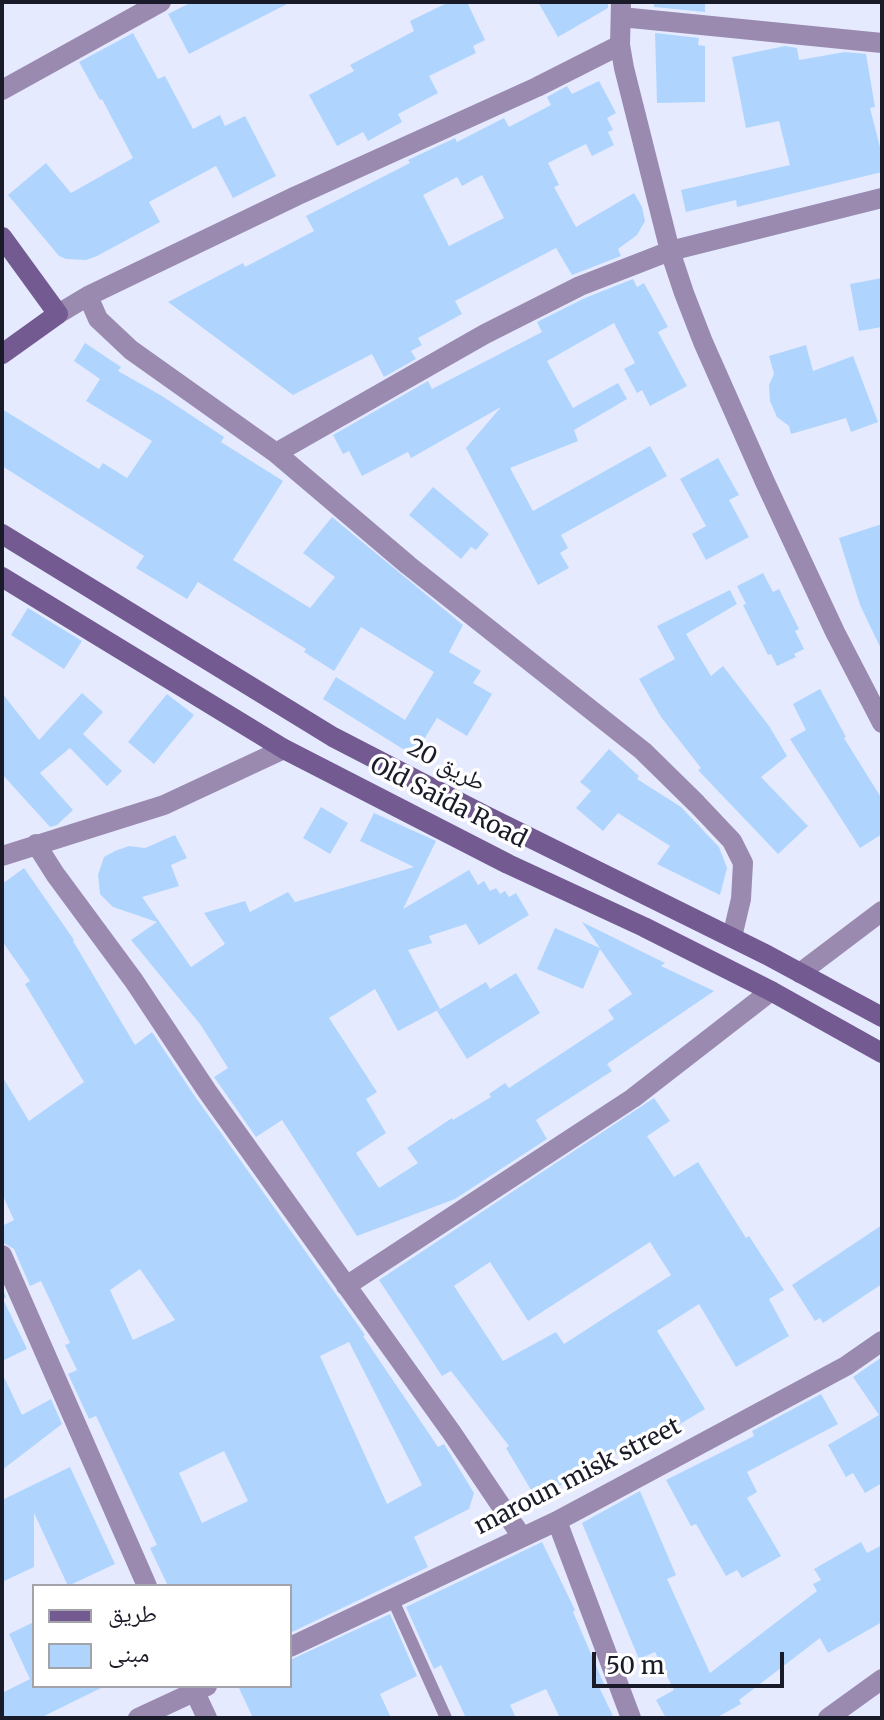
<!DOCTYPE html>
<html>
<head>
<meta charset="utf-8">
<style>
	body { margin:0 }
	#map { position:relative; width:884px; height:1720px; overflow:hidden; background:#e6eaff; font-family:Merriweather,"Noto Naskh Arabic",serif }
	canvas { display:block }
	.frame { position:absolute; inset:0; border:4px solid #1a1b28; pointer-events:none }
	.legend { position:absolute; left:32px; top:1584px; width:260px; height:104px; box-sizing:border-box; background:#fff; border:2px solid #a3a4a9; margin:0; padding:10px 14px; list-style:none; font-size:24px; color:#1a1b28 }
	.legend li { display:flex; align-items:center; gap:16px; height:40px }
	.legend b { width:40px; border:2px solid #a3a4a9 }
	.scale { position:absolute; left:592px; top:1652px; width:192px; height:36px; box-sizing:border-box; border:4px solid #1a1b28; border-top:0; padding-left:10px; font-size:24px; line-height:28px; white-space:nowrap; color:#1a1b28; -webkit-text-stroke:6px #fff; paint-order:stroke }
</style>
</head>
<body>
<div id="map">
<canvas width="884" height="1720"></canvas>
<div class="frame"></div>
<ul class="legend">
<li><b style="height:10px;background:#735b92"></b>طريق</li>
<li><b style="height:22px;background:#afd5ff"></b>مبنى</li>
</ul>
<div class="scale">50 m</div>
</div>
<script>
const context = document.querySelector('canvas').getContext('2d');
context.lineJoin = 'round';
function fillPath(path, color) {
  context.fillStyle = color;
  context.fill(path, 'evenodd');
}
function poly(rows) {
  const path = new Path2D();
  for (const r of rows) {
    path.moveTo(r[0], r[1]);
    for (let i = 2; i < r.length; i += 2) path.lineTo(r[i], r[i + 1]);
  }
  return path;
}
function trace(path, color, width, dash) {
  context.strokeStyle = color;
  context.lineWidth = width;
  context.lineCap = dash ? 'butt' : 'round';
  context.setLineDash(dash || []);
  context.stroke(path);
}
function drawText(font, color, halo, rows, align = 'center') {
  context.font = font + ' Merriweather,"Noto Naskh Arabic",serif';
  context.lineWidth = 7;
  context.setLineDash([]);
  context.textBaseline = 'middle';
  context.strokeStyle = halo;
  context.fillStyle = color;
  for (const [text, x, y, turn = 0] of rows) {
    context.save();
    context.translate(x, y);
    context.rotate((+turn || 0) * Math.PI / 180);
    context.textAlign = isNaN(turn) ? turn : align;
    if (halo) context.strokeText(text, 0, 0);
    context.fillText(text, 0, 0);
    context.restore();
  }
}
fillPath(poly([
	[192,2,291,2,189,54,168,14],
	[449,2,467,2,485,40,473,46,476,53,429,76,438,93,398,114,402,122,368,141,363,132,337,146,309,95,354,71,350,65,414,31,410,21],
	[538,2,608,2,608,8,558,37],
	[654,2,705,2,705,12,654,7],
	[133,33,158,79,165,76,193,129,220,115,225,126,245,116,276,176,233,198,216,166,149,202,160,222,97,256,86,260,66,259,59,256,8,195,46,163,71,193,133,158,102,99,100,100,79,62],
	[655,33,699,38,698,45,705,46,705,102,657,103],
	[785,46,797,48,799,60,845,52,866,54,875,107,870,108,882,155,882,172,737,207,736,200,686,212,681,190,790,165,779,121,746,128,732,57],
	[599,81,616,113,607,118,613,130,608,132,614,145,592,156,586,144,548,163,559,185,554,187,576,227,634,193,642,207,645,221,637,235,618,249,621,256,572,275,556,248,455,301,462,314,418,338,422,345,411,351,416,359,384,377,372,354,293,395,168,302,243,263,245,267,314,231,306,216,410,163,408,160,455,138,457,142,504,118,509,127,551,105,547,97,567,86,572,94],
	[482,175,504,218,449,246,423,195,457,177,462,186],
	[882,278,882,327,859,331,850,284],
	[633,279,637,287,644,283,668,327,658,332,687,386,650,406,642,390,637,393,624,369,635,363,614,323,547,361,573,408,618,383,627,399,574,430,578,441,510,468,533,511,650,446,667,476,561,535,568,548,560,553,569,568,538,585,466,448,501,407,411,458,408,452,362,476,349,451,343,454,333,435,428,381,432,389,542,332,537,322,585,298],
	[85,343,121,367,118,371,162,396,224,437,221,442,283,481,233,560,310,608,335,577,303,553,332,517,463,625,449,652,481,671,473,683,492,694,467,736,437,718,414,756,323,699,336,677,405,720,434,672,361,627,334,671,304,652,306,649,198,582,187,599,136,568,144,556,2,466,2,409,99,469,103,463,127,478,152,441,86,401,100,379,74,361],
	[806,345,813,371,853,356,878,422,851,432,846,418,791,434,789,426,777,417,770,401,769,385,774,374,769,356],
	[718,458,739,495,729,500,749,537,706,560,692,534,706,526,680,479],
	[433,487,489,534,476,550,471,547,461,559,409,515],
	[882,524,882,651,860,605,839,538],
	[763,573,773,592,779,589,799,629,795,631,804,649,794,654,796,657,777,666,771,654,768,655,743,605,746,604,737,586],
	[730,590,737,604,686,634,711,676,723,666,769,726,787,756,761,777,808,826,778,854,698,770,701,768,661,717,639,679,675,659,657,626],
	[28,608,82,641,64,669,11,635],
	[820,689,846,737,844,738,882,799,882,834,860,848,790,739,806,730,793,704],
	[2,693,39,740,82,693,103,712,83,734,122,771,107,786,70,748,40,773,73,810,57,825,50,827,2,774],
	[167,694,194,715,154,764,128,742],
	[609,749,639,776,637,779,681,807,719,847,727,868,720,895,657,864,670,846,618,813,603,831,576,808,591,791,580,782],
	[321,807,348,823,330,854,303,838],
	[374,813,436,841,403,909,469,870,478,885,484,881,490,891,496,888,500,894,505,891,509,897,516,893,529,915,479,945,466,924,429,936,432,943,408,950,440,1009,398,1031,375,989,329,1018,377,1092,366,1099,386,1133,356,1153,379,1188,418,1163,407,1148,452,1118,453,1120,491,1097,489,1094,505,1083,509,1088,614,1019,608,1010,632,994,600,949,583,989,537,969,555,928,600,948,582,922,665,963,661,966,714,991,607,1064,612,1071,536,1120,547,1139,455,1199,357,1236,282,1120,256,1137,214,1077,228,1068,200,1024,131,940,157,922,113,907,100,894,98,875,104,857,115,851,129,846,145,848,175,835,187,858,171,865,179,886,142,897,191,967,225,944,204,913,245,901,250,912,288,892,295,902,414,867,360,841],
	[24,868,74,940,73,941,135,1045,152,1032,196,1098,365,1335,363,1336,438,1447,444,1444,474,1493,469,1509,414,1537,428,1567,290,1633,290,1586,168,1586,150,1548,157,1545,96,1416,89,1419,68,1374,77,1370,65,1345,70,1343,41,1281,30,1286,14,1249,2,1242,2,1226,14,1220,2,1194,2,1076,29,1121,84,1082,25,984,30,981,2,941,2,884],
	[140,1269,175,1320,133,1340,110,1290],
	[349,1342,422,1485,387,1504,320,1356],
	[224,1451,248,1501,202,1523,179,1473],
	[516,973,540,1013,467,1059,437,1011,486,982,490,989],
	[654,1098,670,1121,647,1136,674,1177,698,1162,746,1238,749,1236,784,1290,769,1299,789,1336,736,1367,699,1304,657,1331,705,1409,670,1430,666,1424,565,1486,564,1483,537,1500,506,1448,509,1446,451,1371,442,1376,379,1280],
	[650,1242,671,1275,564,1344,556,1332,503,1361,454,1286,490,1262,528,1321],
	[882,1225,882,1284,823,1323,820,1318,815,1321,792,1285],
	[2,1287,6,1297,3,1299,27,1349,2,1361],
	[882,1357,882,1483,865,1493,853,1473,846,1477,828,1445,879,1415,853,1377],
	[2,1373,22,1415,51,1399,62,1424,2,1470],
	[821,1394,838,1424,747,1472,757,1492,747,1498,781,1556,742,1578,737,1570,726,1576,696,1524,691,1526,666,1480,754,1436,752,1431],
	[70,1467,115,1564,68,1586,34,1513,34,1567,2,1582,2,1500],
	[640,1491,676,1575,667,1579,710,1673,817,1591,813,1584,821,1580,814,1569,861,1542,867,1553,882,1545,882,1622,828,1653,820,1638,739,1700,741,1704,716,1718,666,1718,656,1700,674,1690,655,1652,639,1659,582,1523],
	[542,1542,575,1610,573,1612,604,1684,599,1687,614,1718,560,1718,546,1689,510,1705,516,1718,466,1718,441,1665,434,1669,406,1607],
	[390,1614,417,1676,380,1694,391,1718,253,1718,238,1686,290,1686,290,1660],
	[34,1622,34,1686,105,1686,40,1718,2,1718,2,1693,30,1679,9,1634]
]), '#afd5ff');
trace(poly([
	[392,1598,446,1718]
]), '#9a8ab0', 12);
trace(poly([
	[621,2,620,45,624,68,670,251,684,293,703,342,765,482,835,632,882,723],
	[621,17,882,43],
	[2,90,161,2],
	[88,296,98,319,131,350,276,453,408,565,643,751,697,804,732,841,743,863,741,899,732,937],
	[58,314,88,296,296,196,537,87,620,45],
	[276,453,485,334,580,286,670,251,882,198],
	[36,844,55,874,134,981,207,1091,452,1433,522,1537],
	[2,856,164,805,284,749],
	[800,973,882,911],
	[2,1255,147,1586],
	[346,1286,633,1098,771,991],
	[557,1521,631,1718],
	[290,1647,557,1521,846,1366,882,1341],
	[192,1686,207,1718],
	[138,1718,207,1686],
	[828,1718,882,1679]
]), '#9a8ab0', 20);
trace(poly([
	[2,237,58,314,2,354],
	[2,534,333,737,482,814,767,955,882,1017],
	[2,577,284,749,508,864,644,927,771,991,882,1053]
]), '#735b92', 20);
drawText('24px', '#1a1b28', '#fff', [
	["طريق 20",446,766,28],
	["Old Saida Road",448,803,27],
	["maroun misk street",578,1477,-27]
]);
</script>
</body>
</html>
